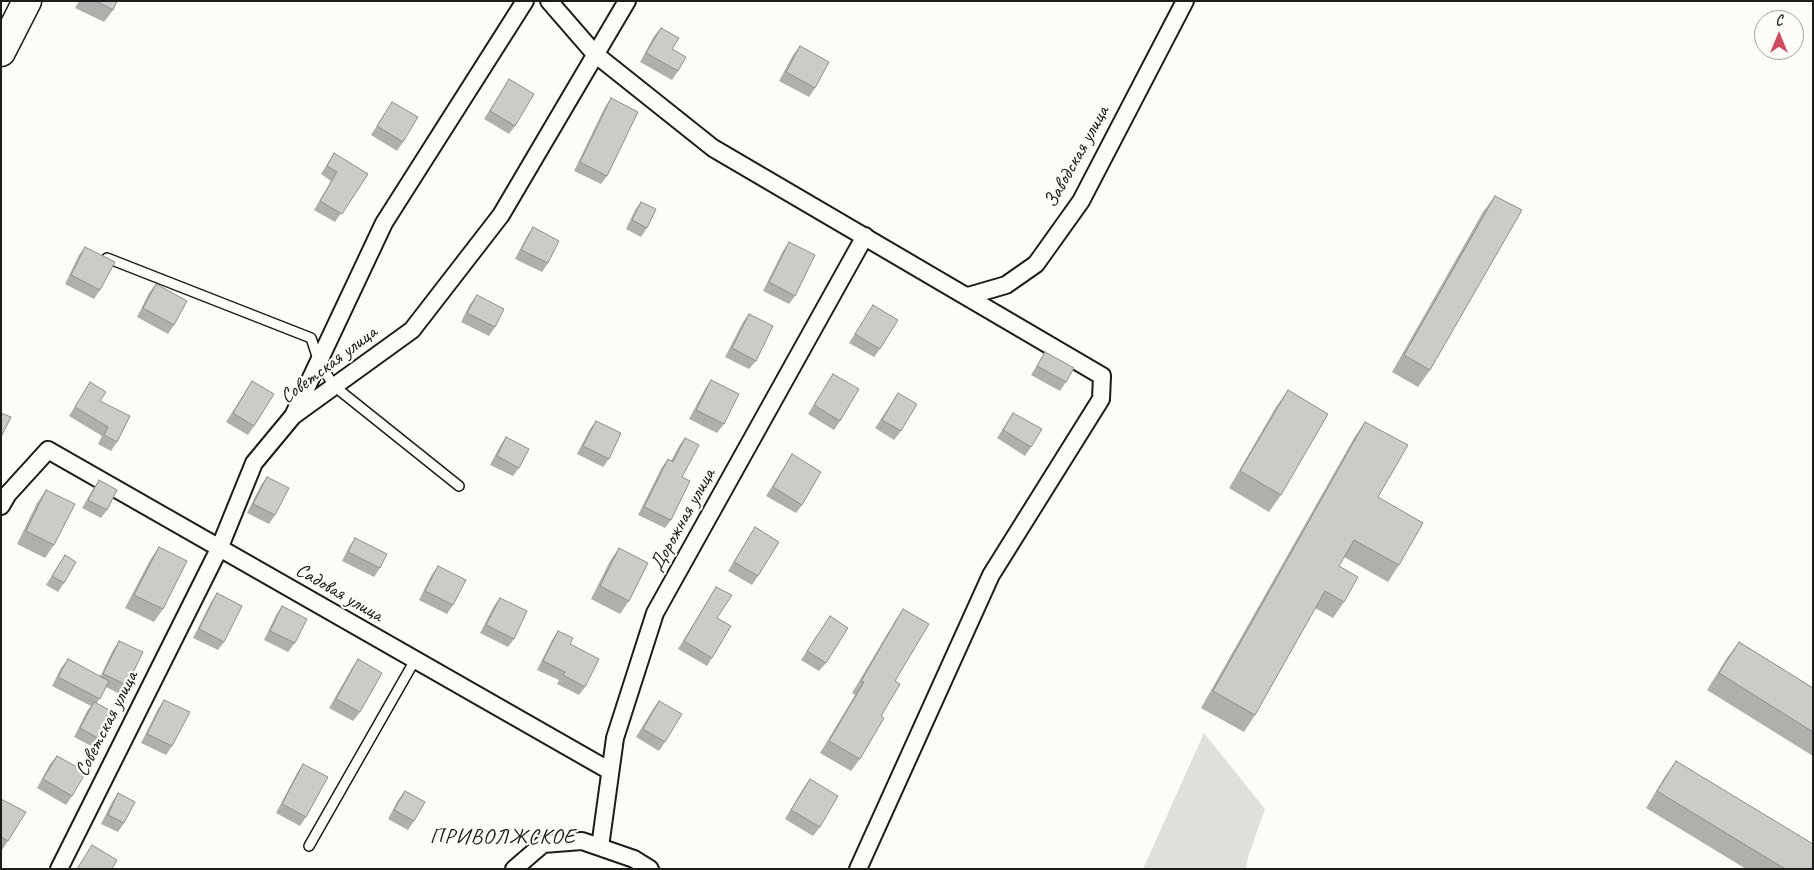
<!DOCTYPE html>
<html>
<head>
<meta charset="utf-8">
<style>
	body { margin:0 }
	#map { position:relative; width:1814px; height:870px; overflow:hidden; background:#fdfcf7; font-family:Caveat,sans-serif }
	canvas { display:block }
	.frame { position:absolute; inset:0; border:2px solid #1c1c1c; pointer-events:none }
	.north { position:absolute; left:1754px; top:10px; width:50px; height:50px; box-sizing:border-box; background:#fdfcf7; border:1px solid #a3a29f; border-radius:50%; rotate:0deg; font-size:14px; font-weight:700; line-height:20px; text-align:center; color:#1c1c1c }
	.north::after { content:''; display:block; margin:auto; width:18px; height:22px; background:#d1495b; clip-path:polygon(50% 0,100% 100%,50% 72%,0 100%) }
</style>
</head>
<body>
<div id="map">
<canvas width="1814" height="870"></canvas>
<div class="frame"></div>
<div class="north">С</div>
</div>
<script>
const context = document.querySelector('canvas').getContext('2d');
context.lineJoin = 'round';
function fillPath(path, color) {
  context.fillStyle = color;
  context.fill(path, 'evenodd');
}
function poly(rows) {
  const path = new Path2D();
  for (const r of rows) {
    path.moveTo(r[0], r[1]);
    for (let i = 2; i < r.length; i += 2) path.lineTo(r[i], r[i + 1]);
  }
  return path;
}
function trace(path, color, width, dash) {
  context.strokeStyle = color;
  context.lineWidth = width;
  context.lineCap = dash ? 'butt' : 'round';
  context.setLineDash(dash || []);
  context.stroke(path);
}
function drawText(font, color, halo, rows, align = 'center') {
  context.font = font + ' Caveat,sans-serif';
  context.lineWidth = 4.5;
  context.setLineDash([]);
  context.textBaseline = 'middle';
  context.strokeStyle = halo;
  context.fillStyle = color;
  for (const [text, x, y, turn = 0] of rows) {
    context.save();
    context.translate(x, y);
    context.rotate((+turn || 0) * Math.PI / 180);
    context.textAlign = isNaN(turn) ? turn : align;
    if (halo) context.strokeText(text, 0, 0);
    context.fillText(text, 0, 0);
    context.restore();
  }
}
fillPath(poly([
	[1204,733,1265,809,1248,857,1246,869,1143,869]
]), '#e0dfdb');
const service = poly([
	[107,258,311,338,319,362,334,386,459,486],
	[309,846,415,660]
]);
const minor = poly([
	[549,1,595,54,713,148,1102,376,1101,399,991,575,858,869],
	[968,296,1006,285,1036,264,1081,201,1185,1],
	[294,414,384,223,525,1],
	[1,506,8,494,48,450,610,771],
	[600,847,615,738,655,613,865,236],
	[59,869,219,549,254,463,293,416,412,330,501,215,627,1],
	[514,869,543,844,582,841,634,859,650,869]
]);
const trunk = poly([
	[1,52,27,1]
]);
trace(service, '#1c1c1c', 12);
trace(minor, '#1c1c1c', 20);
trace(trunk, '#1c1c1c', 31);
trace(service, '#fdfcf7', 9);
trace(minor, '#fdfcf7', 16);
trace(trunk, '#fdfcf7', 28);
fillPath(poly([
	[79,1,117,1,113,10,104,22,75,8],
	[661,28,672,49,678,71,672,80,640,62,654,36],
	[800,46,815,88,809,97,779,81,793,55],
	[509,79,515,126,509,134,484,119],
	[611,98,607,176,601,184,574,171,605,107],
	[392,102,403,142,397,151,371,135],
	[334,153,368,174,335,222,314,210,331,181,321,174],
	[1495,196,1430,370,1418,387,1392,372,1483,212],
	[641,202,647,228,641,237,626,229,635,210],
	[533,227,548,263,542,272,515,259,527,236],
	[789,242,795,296,789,304,763,291,783,251],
	[85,247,100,290,94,299,65,284,79,255],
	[156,284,174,325,168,334,137,317,149,293],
	[477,295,495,327,489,336,461,322,470,304],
	[873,305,880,349,874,357,849,343],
	[749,314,756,361,749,369,725,357,743,322],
	[1045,352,1066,382,1060,391,1031,375],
	[833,374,840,421,834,430,808,414],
	[711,380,724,424,717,433,689,419,705,389],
	[252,381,254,426,248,435,226,422],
	[90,382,100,401,117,442,111,451,98,444,102,436,69,416],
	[1288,390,1281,495,1269,512,1229,488,1276,407],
	[898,393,901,431,894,440,875,428],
	[1013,413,1031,447,1025,456,997,438],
	[596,421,609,459,603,467,577,454,590,429],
	[1365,422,1378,497,1399,565,1388,582,1344,557,1339,566,1344,602,1333,618,1315,608,1255,715,1244,732,1201,708,1354,438],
	[506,437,519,468,513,476,490,465,500,446],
	[685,438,682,477,671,520,665,528,638,515,662,467,668,459,671,461,679,446],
	[792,454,802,505,796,513,766,496],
	[267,477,275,515,269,524,247,513,261,485],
	[99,480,107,510,101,518,82,508,93,489],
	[46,490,54,545,45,558,17,544,37,503],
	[755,527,758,576,752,585,728,571],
	[355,538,380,568,374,577,342,561,349,547],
	[159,547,163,609,154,622,125,608,150,560],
	[619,548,629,601,620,614,591,599,610,561],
	[65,555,64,583,58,592,46,585,59,564],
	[438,566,453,605,447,614,419,600,432,574],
	[716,587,717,618,712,658,707,666,678,649],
	[217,593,224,642,218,650,193,638,211,602],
	[500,598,514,639,508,647,480,633,494,606],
	[282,606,295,643,288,652,264,640,276,615],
	[903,609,895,681,881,716,860,759,851,771,820,753,855,695,852,693,895,621],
	[830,616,826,663,819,671,801,660],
	[558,631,570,644,585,687,579,695,557,684,559,680,537,670,552,640],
	[119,641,127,685,120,694,106,687,97,703,101,740,95,748,74,737,87,711,91,706,52,686,61,668,68,659,100,677,113,650],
	[1739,642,1813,688,1813,756,1707,690,1727,658],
	[358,659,360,712,353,721,329,708,352,668],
	[164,700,172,746,166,755,141,743,158,709],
	[659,701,665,742,659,751,636,737,653,709],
	[57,756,72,796,66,805,37,788,50,764],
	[1676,761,1813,869,1746,869,1646,808,1664,778],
	[303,764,306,817,300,826,276,813,297,773],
	[810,779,820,827,813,836,785,819,804,787],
	[405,791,414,821,408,830,388,819,398,800],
	[118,793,124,823,118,832,101,824,112,802],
	[1,799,8,841,2,850,1,849]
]), '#afafac');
const building = poly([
	[96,1,117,1,113,10,96,1],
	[661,28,679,38,672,49,686,57,678,71,646,53,661,28],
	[800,46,829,62,815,88,786,72,800,46],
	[509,79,534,94,515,126,490,111,509,79],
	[611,98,638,112,607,176,580,162,611,98],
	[392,102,418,117,403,142,377,126,392,102],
	[334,153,368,174,342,214,320,201,337,172,327,166,334,153],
	[1495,196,1522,210,1430,370,1404,355,1495,196],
	[641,202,656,209,647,228,632,220,641,202],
	[533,227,559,241,548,263,521,250,533,227],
	[789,242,815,255,795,296,769,282,789,242],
	[85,247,115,262,100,290,71,275,85,247],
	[156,284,187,301,174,325,143,308,156,284],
	[477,295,504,309,495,327,467,313,477,295],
	[873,305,898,320,880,349,855,334,873,305],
	[749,314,773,326,756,361,732,348,749,314],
	[1045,352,1074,368,1066,382,1037,366,1045,352],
	[833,374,859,389,840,421,814,405,833,374],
	[711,380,739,394,724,424,696,410,711,380],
	[252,381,274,394,254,426,233,413,252,381],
	[90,382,106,392,100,401,130,416,117,442,104,435,108,427,75,407,90,382],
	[1288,390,1328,414,1281,495,1240,471,1288,390],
	[898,393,917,404,901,431,882,420,898,393],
	[1,413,11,417,1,437,1,413],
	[1013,413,1042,429,1031,447,1003,430,1013,413],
	[596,421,621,433,609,459,583,446,596,421],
	[1365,422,1408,445,1378,497,1423,523,1399,565,1354,540,1339,566,1358,577,1344,602,1325,591,1255,715,1213,691,1365,422],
	[506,437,529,449,519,468,497,456,506,437],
	[685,438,699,445,682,477,690,481,671,520,644,507,668,459,673,462,685,438],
	[792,454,821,472,802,505,773,487,792,454],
	[267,477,289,488,275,515,253,504,267,477],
	[99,480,117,490,107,510,88,500,99,480],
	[46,490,75,504,54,545,26,531,46,490],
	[755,527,779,542,758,576,734,562,755,527],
	[355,538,387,554,380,568,348,552,355,538],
	[159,547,187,561,163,609,134,595,159,547],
	[619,548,648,563,629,601,600,586,619,548],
	[65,555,76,562,64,583,52,576,65,555],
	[438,566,466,580,453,605,425,591,438,566],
	[716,587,732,595,717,618,731,626,712,658,684,641,716,587],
	[217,593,242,606,224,642,199,629,217,593],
	[500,598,527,611,514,639,486,625,500,598],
	[282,606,307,619,295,643,270,631,282,606],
	[903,609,929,624,895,681,900,684,881,716,884,718,860,759,829,741,864,682,861,681,903,609],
	[830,616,848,628,826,663,807,651,830,616],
	[558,631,573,638,570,644,599,659,585,687,563,675,565,672,543,661,558,631],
	[119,641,143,652,127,685,103,674,119,641],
	[1739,642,1813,688,1813,732,1719,673,1739,642],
	[68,659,109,681,100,699,58,677,68,659],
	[358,659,382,673,360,712,336,699,358,659],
	[164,700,190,712,172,746,147,734,164,700],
	[659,701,682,714,665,742,643,729,659,701],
	[94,702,115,713,101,740,80,728,94,702],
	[57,756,86,772,72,796,43,779,57,756],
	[1676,761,1813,844,1813,869,1785,869,1657,791,1676,761],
	[303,764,328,777,306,817,282,804,303,764],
	[810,779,838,796,820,827,791,810,810,779],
	[405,791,425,802,414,821,394,810,405,791],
	[118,793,135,802,124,823,108,815,118,793],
	[1,799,26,812,8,841,1,837,1,799],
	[92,845,117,860,112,869,77,869,92,845]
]);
fillPath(building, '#cccbc8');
trace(building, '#8f8e8c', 1);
drawText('20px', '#1c1c1c', '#fdfcf7', [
	["Заводская улица",1077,157,-61],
	["Советская улица",329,365,-37],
	["Дорожная улица",683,520,-61],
	["Садовая улица",339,593,30],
	["Советская улица",107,724,-63]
]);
context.letterSpacing = '1px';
drawText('22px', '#1c1c1c', '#fdfcf7', [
	["ПРИВОЛЖСКОЕ",503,837]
]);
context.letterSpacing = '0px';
</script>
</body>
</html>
